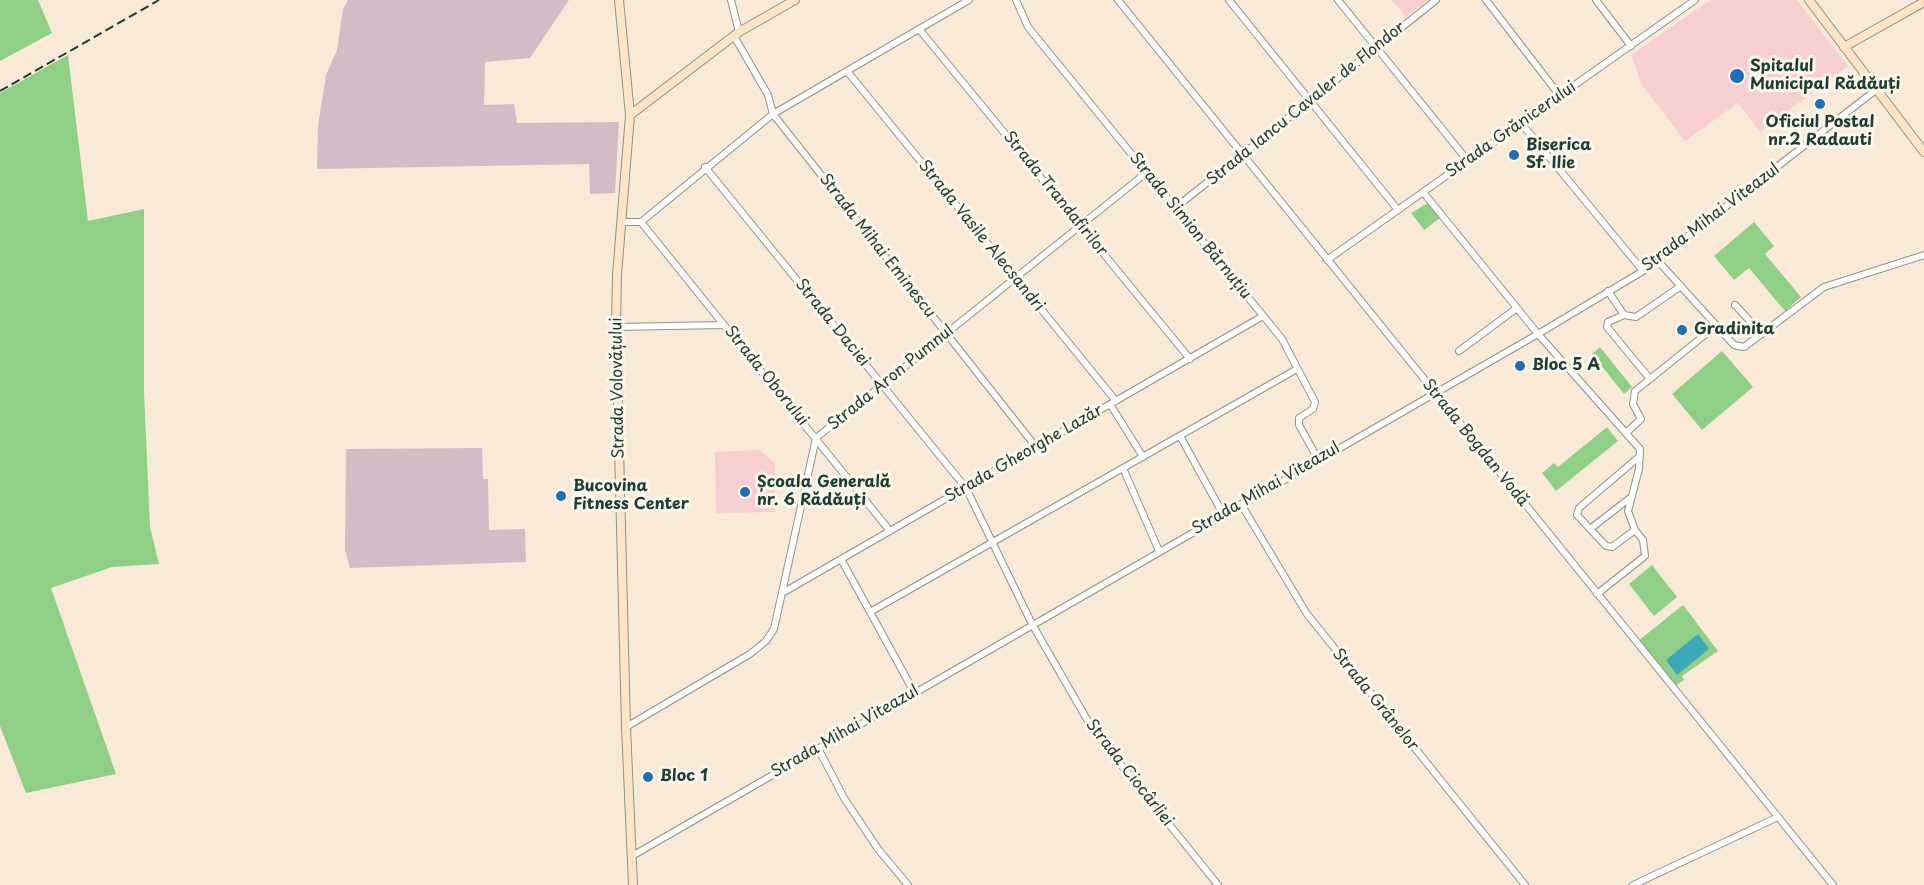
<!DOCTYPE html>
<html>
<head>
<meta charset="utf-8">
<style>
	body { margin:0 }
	canvas { display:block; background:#f8ead7 }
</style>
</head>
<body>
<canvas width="1924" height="885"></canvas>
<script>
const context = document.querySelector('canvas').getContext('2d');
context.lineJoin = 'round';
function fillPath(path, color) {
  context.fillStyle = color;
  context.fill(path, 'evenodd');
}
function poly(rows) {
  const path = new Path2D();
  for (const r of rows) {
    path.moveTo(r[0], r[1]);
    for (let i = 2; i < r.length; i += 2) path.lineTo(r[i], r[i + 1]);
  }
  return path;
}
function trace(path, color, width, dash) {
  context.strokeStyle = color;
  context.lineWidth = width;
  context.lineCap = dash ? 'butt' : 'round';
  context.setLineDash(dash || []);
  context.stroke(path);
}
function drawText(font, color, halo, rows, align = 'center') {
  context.font = font + ' "Playpen Sans",sans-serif';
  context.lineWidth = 6;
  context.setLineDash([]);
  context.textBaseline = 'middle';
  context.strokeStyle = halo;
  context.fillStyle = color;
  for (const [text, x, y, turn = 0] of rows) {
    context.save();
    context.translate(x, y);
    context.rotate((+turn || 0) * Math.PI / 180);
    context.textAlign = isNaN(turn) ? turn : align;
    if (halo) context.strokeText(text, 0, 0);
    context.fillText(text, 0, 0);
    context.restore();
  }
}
fillPath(poly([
	[1392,0,1428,0,1406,17],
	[1710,0,1797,0,1848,66,1760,132,1738,103,1685,141,1642,85,1631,55],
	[759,450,775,463,775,512,716,513,715,452]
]), '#f7cfd1');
fillPath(poly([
	[348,0,569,0,530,58,485,62,484,105,514,104,517,123,619,122,615,193,590,194,589,164,317,169,318,126,326,75,337,50,343,9],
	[482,448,483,479,488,479,489,530,525,529,526,562,350,568,345,550,346,449]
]), '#d2bdc6');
fillPath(poly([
	[0,0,38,0,52,33,0,61],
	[68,55,88,221,144,209,144,392,150,527,159,564,112,567,51,588,116,774,26,793,0,726,0,93],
	[1426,204,1430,205,1440,218,1424,230,1411,213],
	[1754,222,1774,246,1765,254,1801,297,1785,311,1749,268,1734,280,1714,256],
	[1600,347,1632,387,1624,394,1592,354],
	[1722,351,1753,387,1702,430,1672,394],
	[1607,427,1618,441,1556,491,1542,473,1554,463,1558,467],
	[1652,565,1677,597,1654,616,1629,584],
	[1683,605,1718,651,1682,676,1684,680,1675,686,1638,641]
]), '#90d086');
fillPath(poly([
	[1698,634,1709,649,1677,675,1666,660]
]), '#3ca9bb');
const street = poly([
	[731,0,739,32],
	[1016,0,1028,27,1282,339,1315,402,1313,409,1299,418,1299,425,1318,459],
	[1118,0,1833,885],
	[1229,0,1398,210],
	[1338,0,1468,161],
	[1486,0,1560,96],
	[1596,0,1631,46],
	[919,29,1190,359],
	[734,36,768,95,773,114,1036,447],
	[847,71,1116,401],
	[1521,123,1643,271],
	[705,167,966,488,1032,624,1093,730,1218,885],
	[1423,192,1538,334,1640,449,1639,469,1628,511,1635,530,1643,540,1645,556,1597,594],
	[1175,208,1436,0],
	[621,222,641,222,773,114,969,0],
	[641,222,890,531],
	[1327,260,1695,0],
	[1658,261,1734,345,1744,347,1824,287,1924,255],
	[1608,291,1624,315,1608,322,1607,327,1650,379],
	[1735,305,1762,334],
	[1624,315,1636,317,1681,286],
	[616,327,724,325],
	[1459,351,1517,308],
	[1110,404,1143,457],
	[1626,433,1641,419,1633,404,1635,391,1716,326],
	[1180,436,1223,514],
	[1123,468,1159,551],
	[1241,504,1307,614,1525,885],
	[1590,529,1630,498],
	[1635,530,1612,547,1606,546,1577,515,1579,508,1640,456],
	[841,559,914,692],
	[784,592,1263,316],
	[870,612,1297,369],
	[626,727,750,654,766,641,774,629,816,438,1146,173],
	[818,748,844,798,878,849,908,885],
	[632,856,1538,334,1643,271,1877,89],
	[1633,885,1778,817]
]);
const secondary = poly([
	[619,0,630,115,617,275,616,327,626,727,633,885],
	[1809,0,1924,152],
	[1844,47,1924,2],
	[630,115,739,32,795,0]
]);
trace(street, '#8c9486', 8);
trace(secondary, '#8c9486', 10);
trace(street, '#fff', 6);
trace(secondary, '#ffe4c6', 8);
trace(poly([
	[0,91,159,0]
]), '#1f3d34', 2, [9, 4.5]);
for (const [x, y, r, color] of [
	[1737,76,8,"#1f6fb2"],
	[1820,104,6,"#1f6fb2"],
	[1514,155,6,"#1f6fb2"],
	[1682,330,6,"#1f6fb2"],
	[1520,366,6,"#1f6fb2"],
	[745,492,6,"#1f6fb2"],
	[561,496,6,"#1f6fb2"],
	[648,777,6,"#1f6fb2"]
]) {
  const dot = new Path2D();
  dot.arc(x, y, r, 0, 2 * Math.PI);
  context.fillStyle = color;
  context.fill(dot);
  trace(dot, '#fbf7ec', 2);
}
drawText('bold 16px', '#1f3d34', '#fbf7ec', [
	["Spitalul",1750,67],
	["Municipal Rădăuți",1750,85],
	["Oficiul Postal",1820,123,"center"],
	["nr.2 Radauti",1820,141,"center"],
	["Biserica",1526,146],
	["Sf. Ilie",1526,164],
	["Gradinita",1694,330],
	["Bloc 5 A",1532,366],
	["Școala Generală",757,483],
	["nr. 6 Rădăuți",757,501],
	["Bucovina",573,487],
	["Fitness Center",573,505],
	["Bloc 1",660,777]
], 'left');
drawText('16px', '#1f3d34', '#fbf7ec', [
	["Strada Iancu Cavaler de Flondor",1306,104,-39],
	["Strada Grănicerului",1511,130,-35],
	["Strada Trandafirilor",1055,194,51],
	["Strada Mihai Viteazul",1711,218,-37],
	["Strada Simion Bărnuțiu",1190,226,51],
	["Strada Vasile Alecsandri",981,236,51],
	["Strada Mihai Eminescu",877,246,52],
	["Strada Daciei",832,323,51],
	["Strada Oborului",766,376,51],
	["Strada Aron Pumnul",891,378,-39],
	["Strada Volovățului",618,388,-91],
	["Strada Bogdan Vodă",1475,443,51],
	["Strada Gheorghe Lazăr",1024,454,-30],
	["Strada Mihai Viteazul",1266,489,-30],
	["Strada Grânelor",1375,700,51],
	["Strada Mihai Viteazul",845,732,-30],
	["Strada Ciocârliei",1129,773,52]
]);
</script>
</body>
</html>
